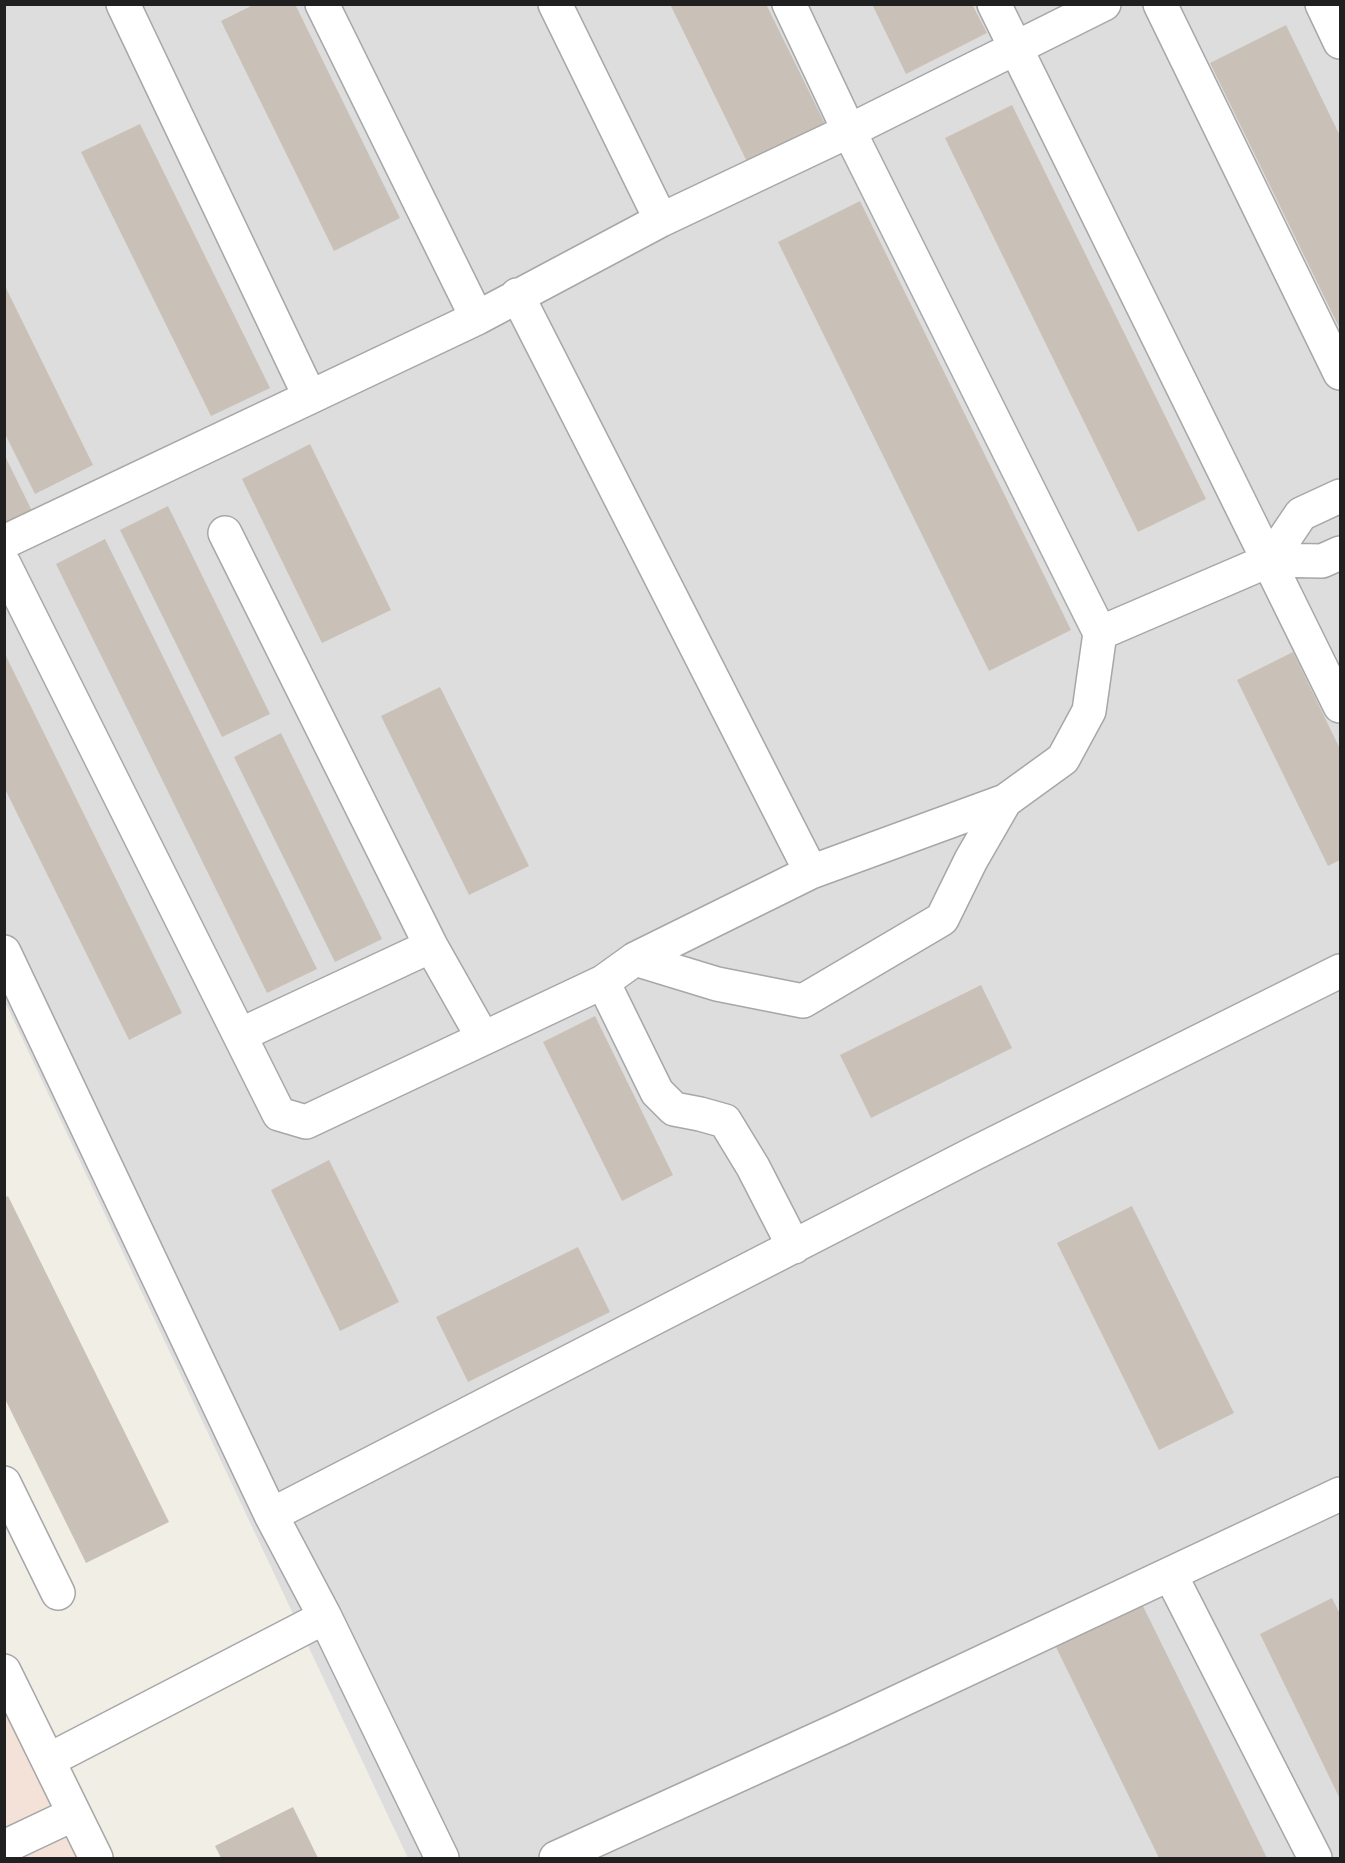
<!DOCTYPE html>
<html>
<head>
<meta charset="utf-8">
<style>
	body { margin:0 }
	#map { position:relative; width:1345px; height:1863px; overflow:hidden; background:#f1eee6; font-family:"Nunito Sans",sans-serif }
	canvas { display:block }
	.frame { position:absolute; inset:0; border:6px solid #202020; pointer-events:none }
</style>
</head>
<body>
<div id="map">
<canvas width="1345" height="1863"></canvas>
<div class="frame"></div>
</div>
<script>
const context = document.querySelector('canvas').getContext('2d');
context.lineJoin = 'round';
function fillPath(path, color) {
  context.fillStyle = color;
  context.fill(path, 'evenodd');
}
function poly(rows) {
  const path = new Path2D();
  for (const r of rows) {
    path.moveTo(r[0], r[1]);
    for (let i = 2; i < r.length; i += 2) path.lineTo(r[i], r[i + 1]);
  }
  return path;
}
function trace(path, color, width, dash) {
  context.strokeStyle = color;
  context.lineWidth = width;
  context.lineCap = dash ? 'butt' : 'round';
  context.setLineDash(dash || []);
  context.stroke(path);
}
fillPath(poly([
	[4,5,1340,5,1340,1858,408,1858,5,1002]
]), '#dedddd');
fillPath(poly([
	[5,1701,80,1858,5,1858]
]), '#f4e2d8');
fillPath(poly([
	[255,4,295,4,400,218,334,251,221,21],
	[670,4,766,4,829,132,751,170],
	[872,4,972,4,987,33,906,74],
	[1286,25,1340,136,1340,329,1210,63],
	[1012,105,1206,499,1138,532,945,138],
	[140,124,270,388,211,416,81,152],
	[860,201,1071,630,989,671,778,242],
	[4,284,93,465,35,494,4,432],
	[310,444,391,610,322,643,242,479],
	[6,458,32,511,4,525,4,459],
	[168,506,270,714,222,737,120,530],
	[105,539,317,969,267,993,56,564],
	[4,652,182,1013,129,1040,4,787],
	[1293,652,1340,749,1340,860,1328,866,1237,680],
	[440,687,529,866,469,895,381,716],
	[281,733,382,939,335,962,234,757],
	[981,985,1012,1048,871,1118,840,1055],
	[595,1016,673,1175,622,1201,543,1042],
	[329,1160,399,1302,340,1331,271,1190],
	[8,1196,169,1522,86,1563,4,1397,4,1198],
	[1132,1206,1234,1413,1159,1450,1057,1243],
	[578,1247,610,1312,468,1382,436,1317],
	[1332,1598,1340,1614,1340,1799,1260,1634],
	[1140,1600,1267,1858,1159,1858,1054,1643],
	[293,1807,318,1858,221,1858,215,1846]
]), '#c9c1b8');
const minor = poly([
	[123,4,310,397],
	[322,4,477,318],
	[555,4,661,220],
	[789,4,849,131,1100,633],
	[994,4,1340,706],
	[1160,4,1340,373],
	[1322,4,1340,42],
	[517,295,811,872],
	[225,533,431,946],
	[4,542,477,318,661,220,849,131,1104,4],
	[1270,560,1301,514,1340,496],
	[4,564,279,1114,306,1122,603,982,635,959,811,872,1005,801,1063,759,1089,711,1100,633,1270,560,1322,561,1340,553],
	[4,952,271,1515,325,1617,442,1858],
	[635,959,717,984,803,1001,942,919,971,860,1005,801],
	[603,982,657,1092,674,1109,700,1114,725,1121,753,1167,794,1247],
	[240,1035,431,946,483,1038],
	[4,1483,58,1593],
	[271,1515,971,1155,1340,971],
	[1170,1574,1315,1858],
	[4,1671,96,1858],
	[49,1760,325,1617],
	[4,1847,74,1814],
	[556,1858,842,1728,1340,1494]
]);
trace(minor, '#a7a7a7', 36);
trace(minor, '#fff', 33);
</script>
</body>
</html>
